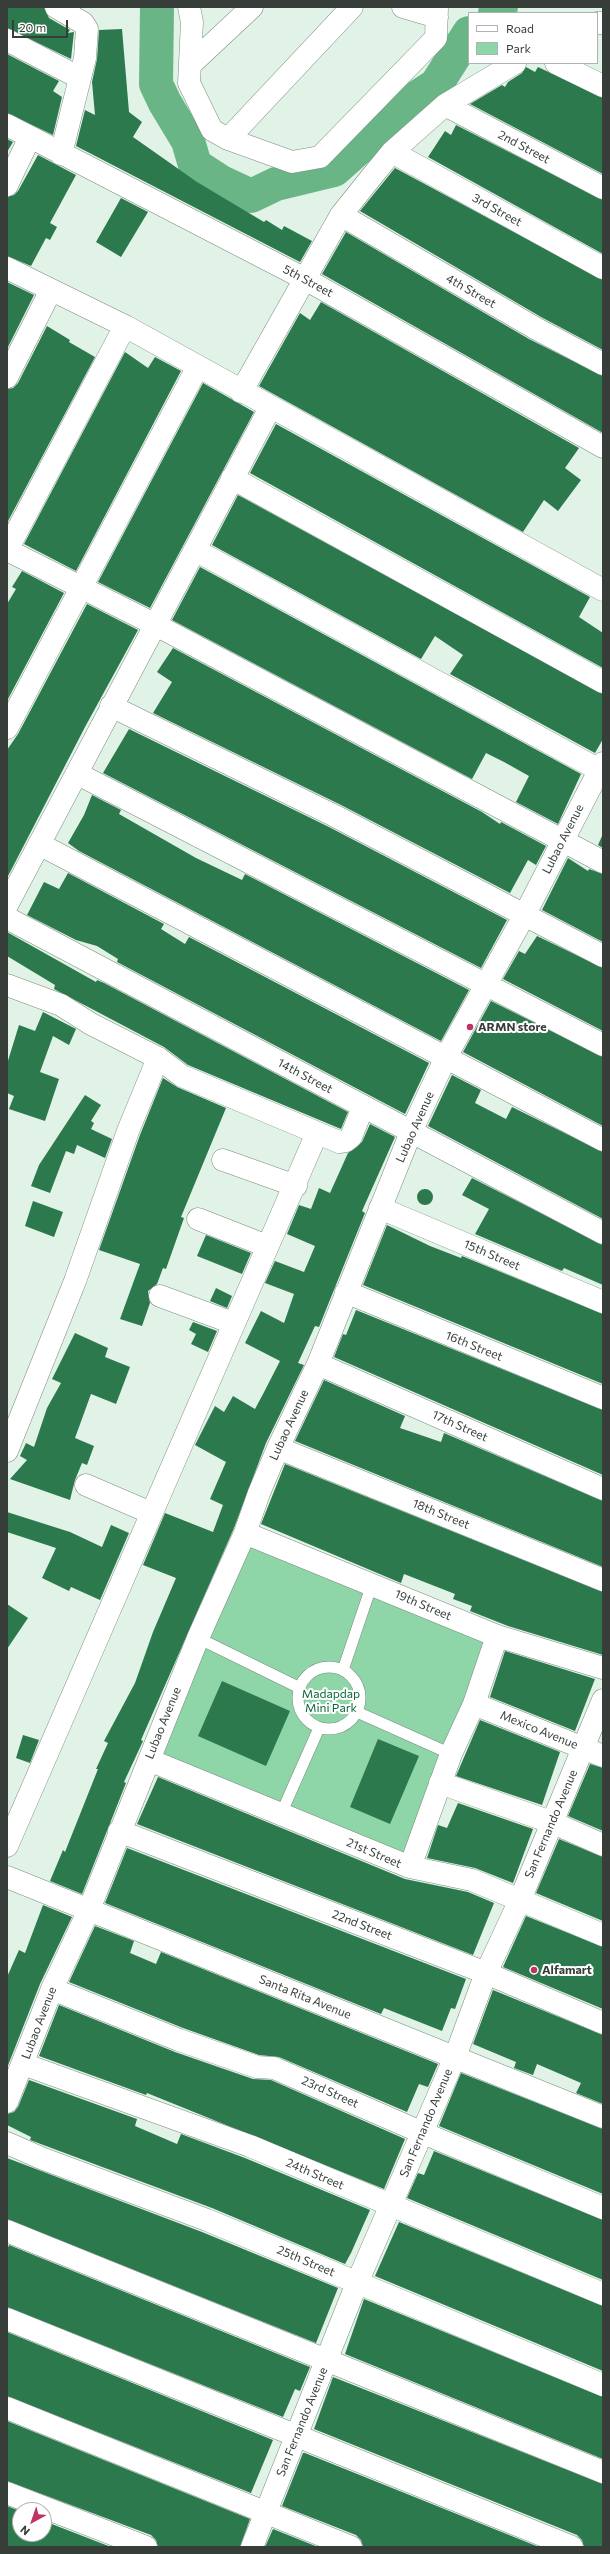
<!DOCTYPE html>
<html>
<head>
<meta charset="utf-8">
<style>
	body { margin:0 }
	#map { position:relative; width:610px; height:2554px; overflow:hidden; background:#e1f2e6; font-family:Commissioner,sans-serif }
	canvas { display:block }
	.frame { position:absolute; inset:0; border:8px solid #373e39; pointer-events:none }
	.legend { position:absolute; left:468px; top:12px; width:130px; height:52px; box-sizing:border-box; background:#fff; border:1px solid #afb2b0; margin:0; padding:5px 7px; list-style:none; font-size:12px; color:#373e39 }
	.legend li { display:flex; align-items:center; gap:8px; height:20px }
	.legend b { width:20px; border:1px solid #afb2b0 }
	.north { position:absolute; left:12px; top:2502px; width:40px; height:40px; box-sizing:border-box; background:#fff; border:1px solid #afb2b0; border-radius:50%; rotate:220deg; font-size:11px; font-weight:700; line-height:16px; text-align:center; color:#373e39 }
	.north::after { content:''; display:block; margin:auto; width:14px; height:18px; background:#c03362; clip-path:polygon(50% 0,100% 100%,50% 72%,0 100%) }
	.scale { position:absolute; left:12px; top:20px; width:56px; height:18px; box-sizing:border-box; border:2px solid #373e39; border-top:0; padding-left:5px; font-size:12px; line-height:14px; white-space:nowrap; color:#373e39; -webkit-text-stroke:3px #fff; paint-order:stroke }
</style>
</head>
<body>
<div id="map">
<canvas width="610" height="2554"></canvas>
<div class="frame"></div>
<ul class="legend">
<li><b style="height:5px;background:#fff"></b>Road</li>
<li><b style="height:11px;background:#8ed5a7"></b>Park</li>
</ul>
<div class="north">N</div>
<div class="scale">20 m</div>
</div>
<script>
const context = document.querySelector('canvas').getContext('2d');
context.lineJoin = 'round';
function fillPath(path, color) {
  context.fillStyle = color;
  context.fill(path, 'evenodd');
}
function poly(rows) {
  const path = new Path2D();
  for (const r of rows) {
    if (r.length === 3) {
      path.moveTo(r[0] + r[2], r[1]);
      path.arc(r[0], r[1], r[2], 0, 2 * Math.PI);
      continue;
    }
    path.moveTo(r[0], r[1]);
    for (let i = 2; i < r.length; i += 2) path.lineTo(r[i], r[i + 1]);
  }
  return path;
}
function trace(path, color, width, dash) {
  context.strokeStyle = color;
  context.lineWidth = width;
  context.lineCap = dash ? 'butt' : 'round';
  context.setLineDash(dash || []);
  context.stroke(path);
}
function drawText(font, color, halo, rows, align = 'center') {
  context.font = font + ' Commissioner,sans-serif';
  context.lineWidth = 4;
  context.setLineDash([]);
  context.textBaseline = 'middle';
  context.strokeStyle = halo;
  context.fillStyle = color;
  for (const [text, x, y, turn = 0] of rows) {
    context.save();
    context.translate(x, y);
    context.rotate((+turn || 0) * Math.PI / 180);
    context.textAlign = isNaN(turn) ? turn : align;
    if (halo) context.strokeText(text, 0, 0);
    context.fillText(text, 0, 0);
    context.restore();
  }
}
fillPath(poly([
	[245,1533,497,1636,410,1867,149,1760]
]), '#8ed5a7');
trace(poly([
	[157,7,156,84,165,103,188,141,195,165,221,182,251,196,276,184,334,170,413,100,436,85,469,33],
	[495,13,501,7]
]), '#6ab586', 34);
fillPath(poly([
	[7,7,44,7,49,18,70,30,68,33,74,32,71,59,7,28],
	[122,29,129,112,142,122,133,137,197,182,264,222,266,220,282,230,284,226,312,241,300,262,76,146,85,110,95,115,92,82,97,59,99,30],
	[7,54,59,81,53,91,62,97,53,135,7,113],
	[526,67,535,72,538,67,603,98,603,174,470,104,502,85,505,87,508,82,522,73],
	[456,125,603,200,603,254,428,157,445,131,451,135],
	[7,139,13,142,7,152],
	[38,155,76,175,50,223,57,227,50,240,46,238,31,266,7,256,7,197,14,195,18,191],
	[395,168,603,280,603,350,541,317,360,211],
	[121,198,148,212,121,257,96,242],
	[346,232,529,339,603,376,603,433,322,274],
	[7,282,34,295,7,349],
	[321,302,579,448,565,468,581,480,558,511,544,500,523,532,259,386,300,313,310,320],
	[47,326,70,340,69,342,95,357,7,523,7,389,13,388,18,383],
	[125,352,148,368,155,357,181,371,76,571,24,544],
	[203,383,254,412,150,608,98,582],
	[276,424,590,597,579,617,603,633,603,668,250,473],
	[238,495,603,694,603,739,595,753,450,674,463,655,435,636,421,659,212,545],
	[200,567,581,774,558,824,516,802,529,776,504,762,486,753,472,779,172,620],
	[22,571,64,593,8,699,7,604,16,589,12,587],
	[87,604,138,630,85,727,7,878,7,750,18,734],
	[173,648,482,812,500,824,501,822,546,846,536,865,528,860,510,893,341,805,153,713,172,682,157,672],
	[129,729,329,827,507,920,481,968,103,773],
	[92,795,121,810,119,814,196,858,242,880,245,874,469,990,441,1041,79,851,68,843,84,815],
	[602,836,603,836,603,848,598,845],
	[568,858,588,871,589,869,603,874,603,942,542,910],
	[68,873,164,924,161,929,185,944,189,937,429,1063,405,1114,117,962,118,959,97,946,76,940,27,915,44,882,59,889],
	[7,932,96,982,97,980,104,983,348,1112,341,1129,188,1065,164,1047,54,989,55,985,7,956],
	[537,936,603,968,603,1031,503,979,519,951,525,954],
	[491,1001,603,1057,603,1126,463,1052],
	[43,1012,76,1029,69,1045,53,1036,40,1072,59,1079,45,1121,9,1109,14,1096,7,1093,7,1064,19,1025,35,1031],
	[452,1075,481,1090,475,1103,506,1119,512,1107,603,1152,603,1219,428,1126],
	[163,1078,177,1087,226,1108,181,1217,184,1218,166,1269,163,1268,157,1284,148,1291,150,1303,142,1326,120,1319,140,1264,99,1250,140,1135],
	[85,1095,101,1105,91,1121,94,1123,91,1129,112,1139,105,1158,77,1145,74,1154,66,1151,50,1193,31,1186,39,1165],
	[370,1124,395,1137,362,1211,365,1213,319,1327,315,1326,298,1363,304,1365,266,1443,234,1528,141,1740,143,1741,124,1782,126,1783,82,1894,50,1881,63,1850,65,1852,98,1769,96,1769,108,1743,104,1741,135,1683,153,1632,176,1578,143,1565,165,1513,213,1532,223,1505,210,1499,226,1462,195,1445,215,1406,224,1412,233,1396,255,1409,262,1396,280,1361,245,1343,261,1311,284,1323,294,1294,265,1283,275,1261,304,1272,315,1246,287,1234,299,1205,311,1209,319,1188,330,1193,348,1153,362,1142],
	[472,1178,603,1245,603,1285,564,1268,562,1271,475,1234,489,1209,462,1195],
	[425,1197,8],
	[33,1201,63,1212,54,1237,25,1226],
	[387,1225,430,1246,461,1258,462,1256,603,1314,603,1384,363,1285],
	[206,1235,251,1253,242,1274,197,1256],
	[216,1288,232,1296,227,1308,210,1301],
	[356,1310,603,1410,603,1475,334,1357,343,1334,346,1335],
	[193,1322,217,1331,208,1352,191,1344,196,1334,189,1330],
	[75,1333,108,1348,105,1357,130,1367,116,1404,91,1394,75,1438,94,1446,87,1465,82,1463,75,1480,70,1500,10,1479,27,1460,20,1456,26,1443,34,1447,47,1408,61,1383,52,1379],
	[324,1380,405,1416,400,1428,441,1442,444,1433,603,1501,603,1567,295,1441],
	[285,1464,603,1592,603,1655,508,1626,470,1611,472,1606,453,1599,455,1594,404,1574,401,1583,261,1524],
	[7,1512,70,1532,102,1547,111,1525,129,1533,100,1600,71,1587,69,1591,42,1578,56,1548,7,1532],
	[7,1604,28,1618,7,1649],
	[505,1651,595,1679,575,1731,490,1697],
	[222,1681,290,1711,266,1766,198,1736],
	[480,1720,560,1752,542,1805,456,1776],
	[23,1735,39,1740,30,1763,16,1758],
	[378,1739,419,1756,390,1824,350,1807],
	[590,1764,603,1768,603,1831,568,1816],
	[158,1777,405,1879,468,1892,494,1903,473,1955,137,1824],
	[458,1803,533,1829,513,1883,475,1868,427,1858,438,1825,447,1828],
	[559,1839,603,1857,603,1921,536,1893],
	[127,1848,466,1979,455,2009,451,2008,442,2031,384,2008,381,2014,105,1903],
	[43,1905,72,1917,40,1984,7,2068,7,1977,19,1950,25,1953],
	[526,1916,603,1947,603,2009,503,1967],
	[95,1926,134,1941,130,1953,156,1964,161,1952,438,2064,428,2087,419,2084,407,2112,279,2057,259,2055,183,2028,69,1982],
	[493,1990,603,2035,603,2104,576,2093,581,2083,537,2064,533,2075,514,2068,516,2062,473,2044],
	[59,2005,175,2052,253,2079,271,2080,405,2139,384,2189,147,2093,146,2095,39,2056],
	[461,2073,603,2129,603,2194,439,2126],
	[29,2080,137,2119,135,2126,177,2144,181,2134,245,2158,370,2210,351,2253,345,2264,212,2208,30,2140,31,2137,7,2125,7,2114,14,2112,18,2107],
	[434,2151,603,2220,603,2280,407,2198,418,2173,424,2175],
	[7,2158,202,2232,338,2288,316,2343,7,2219],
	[399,2222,603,2306,603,2371,375,2276],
	[9,2245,310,2367,300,2391,295,2389,283,2417,7,2307,7,2250],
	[364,2299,603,2397,603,2459,345,2354],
	[7,2332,273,2440,251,2493,7,2396],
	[333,2377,603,2484,603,2547,584,2547,582,2540,577,2535,314,2429],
	[7,2421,250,2519,240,2547,158,2547,156,2540,151,2535,7,2481],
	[303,2453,305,2453,539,2547,363,2547,361,2540,356,2535,282,2506],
	[7,2506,20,2511,20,2534,44,2534,44,2521,111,2547,7,2547],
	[273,2529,318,2547,265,2547]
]), '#2d794e');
const lane = poly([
	[198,1638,300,1688],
	[329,1698,31],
	[343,1670,372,1584],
	[357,1712,451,1754],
	[281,1814,319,1728]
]);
const street = poly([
	[56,7,83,23,87,29,85,58,61,154],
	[189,7,192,22,189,83,212,130,228,139,292,162,320,157,436,38,437,7],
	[403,7,437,17],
	[597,23,603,23],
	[7,40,80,78],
	[556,63,603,86],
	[190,65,252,7],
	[445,105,603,188],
	[7,125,305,279,603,447],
	[228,139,352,7],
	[392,152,603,268],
	[7,185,30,137],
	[341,215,535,328,603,364],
	[7,268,125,326,603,590],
	[7,377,51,290],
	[241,392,341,215,373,175,392,152,445,105,515,63],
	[232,478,603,682],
	[7,550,154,624,603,862],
	[7,550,125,326],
	[195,550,603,772],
	[111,706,335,816,603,956],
	[7,728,197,368],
	[78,774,603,1045],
	[39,844,603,1140],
	[7,905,270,408],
	[7,918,603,1233],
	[7,985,61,1005,91,1024,158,1058],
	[223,1160,296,1186],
	[380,1208,603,1302],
	[198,1219,267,1246],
	[346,1292,603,1398],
	[160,1296,233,1323],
	[318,1364,603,1489],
	[278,1448,603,1580],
	[7,1451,75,1281,128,1131,158,1058,182,1076,339,1142,346,1141,351,1137,363,1107],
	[86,1485,151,1513],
	[245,1533,497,1636,603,1668],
	[474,1704,603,1756],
	[149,1760,410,1867,472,1880,603,1935],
	[440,1783,551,1822,603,1845],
	[119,1831,486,1973,603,2023],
	[7,1846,317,1133],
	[410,1867,451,1754,474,1704,497,1636],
	[7,1877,603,2117],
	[52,1989,179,2040,257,2067,274,2068,423,2133,603,2208],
	[23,2064,250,2146,603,2294],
	[7,2102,52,1989,88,1912,198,1638,245,1533,259,1493,278,1448,318,1364,411,1132,446,1057,525,914,603,763],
	[7,2143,41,2158,207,2220,603,2385],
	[7,2231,603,2472],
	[7,2319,572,2547],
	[7,2408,351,2547],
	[7,2493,146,2547]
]);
const secondary = poly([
	[252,2547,357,2283,455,2057,486,1973,520,1900,603,1700]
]);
trace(lane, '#7c8c81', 12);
trace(street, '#7c8c81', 23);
trace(secondary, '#7c8c81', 23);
trace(lane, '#fff', 11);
trace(street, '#fff', 22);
trace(secondary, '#fff', 22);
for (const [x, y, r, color] of [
	[470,1027,4,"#c03362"],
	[534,1970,4,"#c03362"]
]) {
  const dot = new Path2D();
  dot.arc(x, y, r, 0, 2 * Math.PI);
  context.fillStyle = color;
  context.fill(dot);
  trace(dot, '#fff', 1.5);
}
drawText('12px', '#373e39', '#fff', [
	["2nd Street",524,147,28],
	["3rd Street",497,210,29],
	["5th Street",308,281,28],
	["4th Street",471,291,30],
	["Lubao Avenue",563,839,-63],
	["14th Street",305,1076,28],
	["Lubao Avenue",415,1127,-66],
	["15th Street",492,1255,23],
	["16th Street",474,1346,22],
	["Lubao Avenue",289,1425,-65],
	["17th Street",460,1426,24],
	["18th Street",441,1514,22],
	["19th Street",423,1605,23],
	["Lubao Avenue",163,1723,-68],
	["Mexico Avenue",539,1730,22],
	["San Fernando Avenue",551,1824,-67],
	["21st Street",374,1853,23],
	["22nd Street",362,1925,21],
	["Santa Rita Avenue",305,1997,22],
	["Lubao Avenue",39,2023,-69],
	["23rd Street",330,2092,24],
	["San Fernando Avenue",426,2123,-67],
	["24th Street",315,2174,23],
	["25th Street",306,2261,23],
	["San Fernando Avenue",302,2422,-68]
]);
drawText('bold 12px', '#373e39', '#fff', [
	["ARMN store",478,1027],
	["Alfamart",542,1970]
], 'left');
drawText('12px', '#0a6539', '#fff', [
	["Madapdap",331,1694],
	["Mini Park",331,1708]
]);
</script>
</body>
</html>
